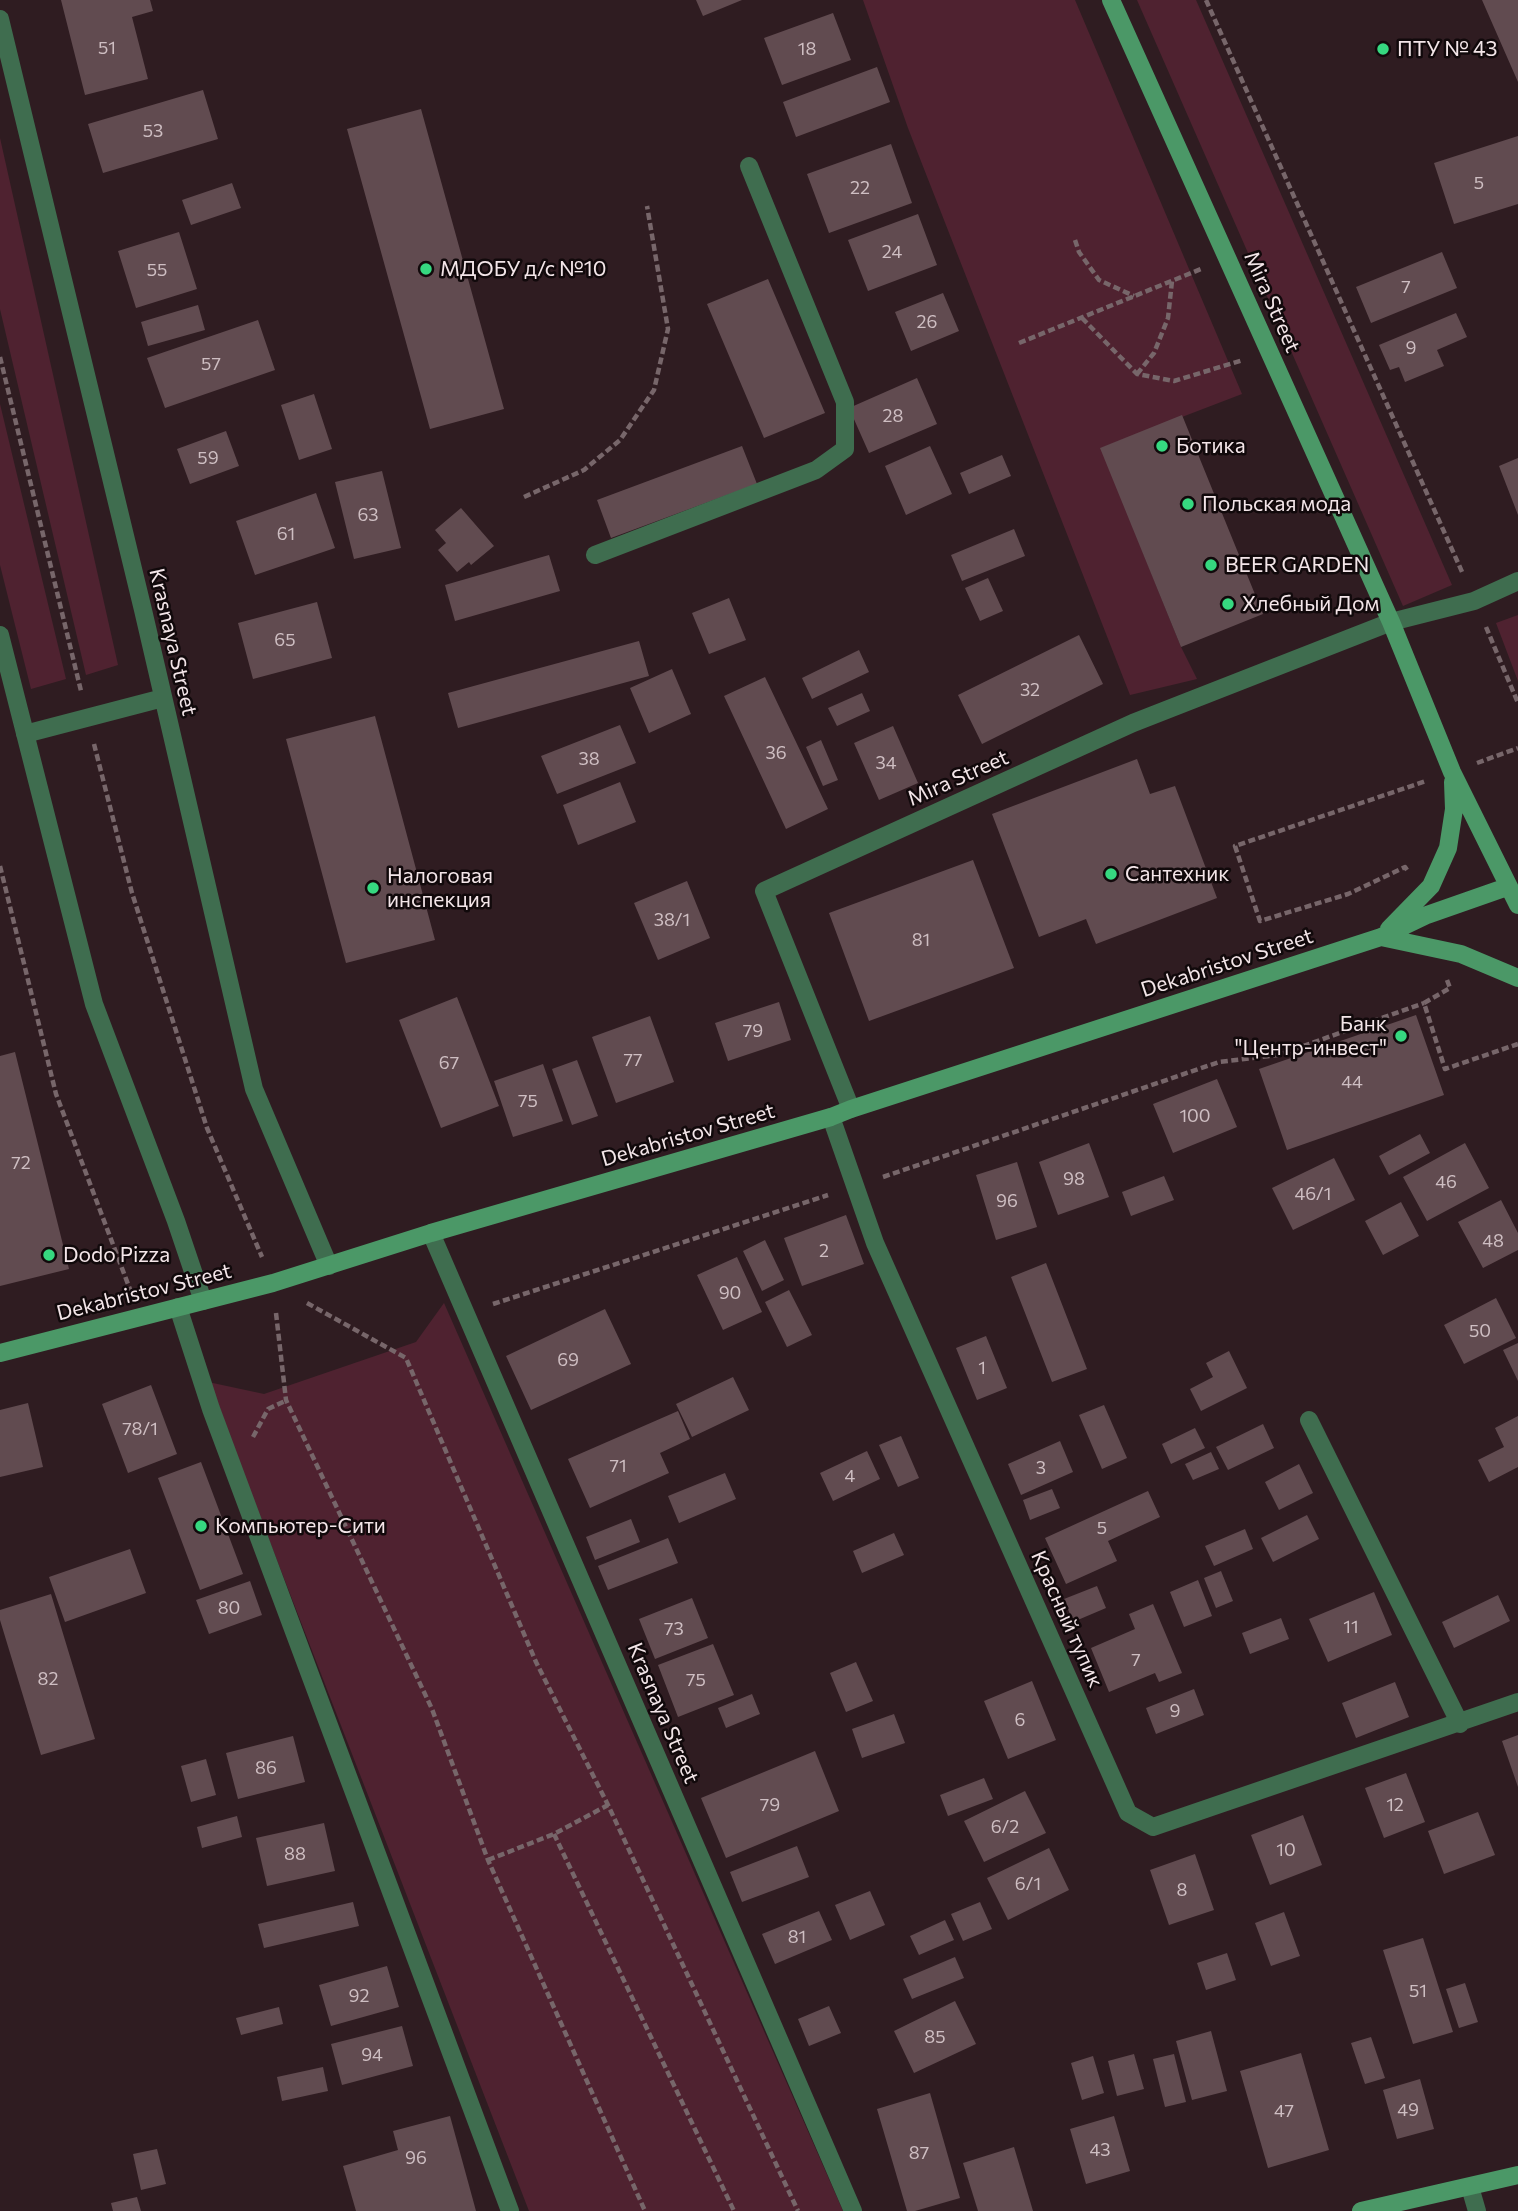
<!DOCTYPE html>
<html>
<head>
<meta charset="utf-8">
<style>
	body { margin:0 }
	canvas { display:block; background:#2f1c21 }
</style>
</head>
<body>
<canvas width="1518" height="2211"></canvas>
<script>
const context = document.querySelector('canvas').getContext('2d');
context.lineJoin = 'round';
function fillPath(path, color) {
  context.fillStyle = color;
  context.fill(path, 'evenodd');
}
function poly(rows) {
  const path = new Path2D();
  for (const r of rows) {
    path.moveTo(r[0], r[1]);
    for (let i = 2; i < r.length; i += 2) path.lineTo(r[i], r[i + 1]);
  }
  return path;
}
function trace(path, color, width, dash) {
  context.strokeStyle = color;
  context.lineWidth = width;
  context.lineCap = dash ? 'butt' : 'round';
  context.setLineDash(dash || []);
  context.stroke(path);
}
function drawText(font, color, halo, rows, align = 'center') {
  context.font = font + ' Commissioner,sans-serif';
  context.lineWidth = 5;
  context.setLineDash([]);
  context.textBaseline = 'middle';
  context.strokeStyle = halo;
  context.fillStyle = color;
  for (const [text, x, y, turn = 0] of rows) {
    context.save();
    context.translate(x, y);
    context.rotate((+turn || 0) * Math.PI / 180);
    context.textAlign = isNaN(turn) ? turn : align;
    if (halo) context.strokeText(text, 0, 0);
    context.fillText(text, 0, 0);
    context.restore();
  }
}
fillPath(poly([
	[863,0,1075,0,1242,394,1101,448,1181,647,1197,679,1130,695,908,128],
	[1137,0,1196,0,1452,585,1403,606],
	[0,138,118,665,86,675,0,309],
	[0,404,66,679,31,689,0,565],
	[1518,615,1518,681,1496,623],
	[444,1303,843,2211,529,2211,208,1382,264,1394,416,1342]
]), '#4f2230');
fillPath(poly([
	[61,0,150,0,153,11,132,17,148,79,85,95],
	[696,0,742,0,703,16],
	[1482,0,1518,0,1518,82],
	[833,13,851,60,782,85,764,38],
	[877,67,890,102,796,137,783,102],
	[203,90,218,139,103,173,88,124],
	[421,109,504,409,430,429,347,129],
	[1518,136,1518,204,1454,224,1434,163],
	[891,144,912,203,829,233,807,174],
	[232,183,241,208,191,225,182,200],
	[918,214,937,265,868,291,848,240],
	[179,232,197,289,136,308,118,251],
	[1442,252,1457,288,1371,323,1356,287],
	[768,279,825,413,764,438,707,304],
	[943,293,959,331,911,351,895,312],
	[198,305,205,330,148,346,141,322],
	[1456,313,1467,337,1437,350,1444,366,1405,382,1399,367,1390,370,1379,345],
	[258,320,275,370,165,408,147,358],
	[917,378,937,424,869,453,849,408],
	[314,394,332,449,299,460,281,405],
	[1182,415,1263,614,1181,647,1100,448],
	[226,431,239,466,190,484,177,449],
	[742,446,757,484,611,538,597,500],
	[930,446,952,494,906,515,885,466],
	[1002,455,1011,476,969,494,960,473],
	[1518,458,1518,515,1499,466],
	[382,471,401,548,354,559,335,482],
	[316,493,335,548,255,575,236,521],
	[461,508,494,546,471,565,469,562,457,572,438,550,446,543,435,530],
	[1014,529,1025,556,962,581,951,555],
	[549,555,560,591,455,621,445,585],
	[988,578,1003,611,980,621,965,588],
	[729,598,746,640,709,654,692,613],
	[317,602,332,658,253,679,238,623],
	[1079,635,1103,684,982,744,958,695],
	[639,641,649,676,458,728,448,693],
	[859,650,869,672,812,699,802,678],
	[672,669,691,714,649,733,630,688],
	[765,677,828,809,786,829,724,696],
	[862,693,870,711,837,726,828,708],
	[375,716,435,940,346,963,286,739],
	[620,725,636,763,557,794,541,756],
	[893,726,918,783,879,800,854,743],
	[821,740,838,780,823,786,806,747],
	[1137,759,1150,794,1175,786,1217,898,1096,944,1086,919,1039,937,992,814],
	[620,782,636,822,578,845,563,805],
	[973,860,1014,968,869,1021,829,913],
	[687,881,710,938,658,960,634,903],
	[457,997,499,1106,441,1128,399,1020],
	[779,1002,791,1040,728,1061,715,1023],
	[1416,1015,1444,1095,1287,1150,1259,1069],
	[650,1016,674,1082,616,1103,592,1037],
	[15,1052,69,1269,0,1286,0,1056],
	[577,1060,598,1116,572,1125,552,1069],
	[543,1064,563,1121,513,1137,494,1081],
	[1217,1079,1237,1127,1173,1153,1153,1104],
	[1420,1134,1430,1153,1389,1175,1379,1156],
	[1089,1143,1109,1197,1058,1215,1039,1162],
	[1465,1143,1489,1188,1427,1221,1403,1177],
	[1334,1158,1355,1200,1293,1230,1272,1188],
	[1017,1162,1037,1227,996,1240,976,1175],
	[1164,1176,1174,1200,1131,1216,1122,1192],
	[1501,1200,1518,1233,1518,1250,1483,1268,1458,1222],
	[1401,1202,1419,1236,1383,1255,1365,1221],
	[846,1215,864,1264,802,1286,784,1238],
	[765,1240,784,1280,762,1291,743,1251],
	[737,1257,762,1312,723,1330,697,1275],
	[1046,1263,1087,1369,1052,1382,1011,1277],
	[789,1290,812,1335,787,1347,765,1302],
	[1496,1298,1516,1338,1464,1364,1444,1325],
	[605,1309,631,1364,531,1410,506,1356],
	[986,1336,1007,1388,977,1400,956,1348],
	[1518,1343,1518,1381,1503,1350],
	[1229,1351,1247,1388,1201,1411,1190,1389,1213,1377,1206,1363],
	[733,1377,749,1410,692,1437,676,1404],
	[151,1385,177,1454,128,1473,102,1404],
	[28,1403,43,1467,0,1477,0,1410],
	[1104,1405,1127,1458,1102,1469,1079,1415],
	[678,1411,690,1439,660,1453,669,1473,590,1508,568,1459],
	[1518,1416,1518,1467,1489,1482,1478,1460,1504,1447,1495,1428],
	[1263,1424,1274,1448,1228,1470,1216,1447],
	[1195,1428,1205,1448,1171,1464,1162,1444],
	[901,1436,919,1478,898,1487,879,1445],
	[1060,1441,1073,1472,1021,1495,1008,1464],
	[867,1451,880,1479,833,1501,820,1473],
	[1211,1452,1219,1469,1193,1480,1185,1464],
	[201,1462,243,1574,200,1590,158,1478],
	[1299,1464,1313,1493,1279,1510,1265,1482],
	[725,1473,736,1499,679,1523,668,1496],
	[1052,1489,1060,1508,1030,1520,1023,1500],
	[1148,1491,1160,1517,1108,1541,1117,1561,1066,1584,1045,1538],
	[1307,1515,1319,1539,1273,1562,1261,1538],
	[631,1519,640,1542,595,1560,586,1537],
	[1245,1529,1253,1549,1214,1566,1205,1546],
	[894,1533,904,1555,862,1573,853,1551],
	[668,1538,678,1563,608,1590,598,1566],
	[130,1549,146,1593,65,1622,49,1577],
	[1221,1571,1233,1601,1216,1608,1204,1578],
	[1198,1580,1212,1616,1184,1627,1170,1592],
	[250,1581,262,1615,209,1634,196,1600],
	[1097,1586,1106,1608,1073,1622,1064,1599],
	[1374,1592,1392,1635,1328,1662,1309,1619],
	[51,1594,95,1739,41,1755,0,1620,0,1610],
	[1498,1595,1510,1621,1454,1648,1442,1622],
	[692,1598,708,1638,655,1659,639,1619],
	[1153,1604,1182,1673,1159,1682,1155,1673,1109,1692,1091,1648,1135,1629,1129,1614],
	[1281,1618,1289,1639,1250,1654,1242,1633],
	[713,1644,734,1695,678,1717,658,1665],
	[856,1662,873,1701,846,1712,830,1673],
	[1032,1681,1056,1740,1008,1759,984,1701],
	[1395,1682,1409,1717,1356,1738,1342,1703],
	[1194,1689,1204,1715,1156,1734,1146,1708],
	[752,1694,760,1714,726,1728,718,1708],
	[894,1714,905,1743,862,1758,852,1729],
	[1518,1735,1518,1787,1502,1741],
	[293,1736,305,1782,238,1799,226,1753],
	[815,1751,839,1811,726,1858,701,1798],
	[206,1759,216,1795,191,1802,181,1766],
	[1406,1773,1425,1822,1384,1838,1365,1788],
	[984,1778,993,1799,948,1816,940,1795],
	[1025,1791,1046,1833,984,1862,964,1821],
	[1478,1812,1495,1855,1444,1874,1428,1831],
	[1303,1815,1322,1865,1270,1885,1251,1835],
	[237,1816,242,1837,202,1848,197,1827],
	[324,1823,335,1871,267,1886,256,1838],
	[797,1846,809,1877,742,1902,730,1872],
	[1049,1848,1069,1890,1008,1920,987,1878],
	[1195,1854,1214,1910,1169,1925,1150,1870],
	[870,1891,885,1925,850,1940,835,1905],
	[353,1902,359,1926,264,1948,258,1924],
	[980,1902,992,1929,963,1941,951,1914],
	[819,1911,832,1940,775,1964,762,1934],
	[1284,1912,1300,1956,1271,1966,1255,1923],
	[945,1920,954,1940,919,1955,910,1936],
	[1423,1938,1453,2032,1413,2044,1383,1950],
	[1227,1953,1236,1980,1206,1990,1197,1963],
	[955,1957,964,1978,912,1999,903,1979],
	[387,1966,399,2007,331,2026,319,1985],
	[1465,1983,1478,2022,1459,2028,1446,1989],
	[955,2001,976,2044,914,2073,894,2031],
	[829,2006,841,2033,809,2046,798,2019],
	[279,2007,283,2024,241,2035,236,2018],
	[402,2026,413,2066,342,2085,331,2044],
	[1211,2031,1227,2091,1192,2100,1176,2041],
	[1371,2037,1385,2078,1365,2084,1351,2043],
	[1301,2053,1329,2150,1268,2168,1240,2071],
	[1134,2054,1144,2089,1117,2096,1108,2061],
	[1174,2054,1186,2102,1165,2107,1153,2059],
	[1093,2056,1104,2093,1082,2100,1071,2063],
	[323,2067,328,2091,282,2101,277,2077],
	[1420,2079,1434,2129,1397,2139,1383,2090],
	[930,2093,960,2198,915,2211,907,2211,877,2109],
	[450,2116,476,2211,356,2211,343,2166,398,2150,393,2131],
	[1114,2116,1130,2171,1086,2184,1070,2129],
	[1014,2147,1033,2211,978,2211,963,2163],
	[157,2149,166,2184,141,2190,133,2154],
	[137,2197,141,2211,113,2211,111,2203]
]), '#614b50');
trace(poly([
	[1206,0,1463,574],
	[1075,240,1079,252,1099,280,1134,296],
	[1082,318,1137,374,1174,381,1243,360],
	[1019,343,1201,269],
	[0,357,81,691],
	[1137,374,1154,353,1168,318,1172,281],
	[524,497,584,470,620,440,654,390,668,329,647,206],
	[1486,627,1518,703],
	[94,744,132,893,207,1128,262,1257],
	[1477,763,1518,748],
	[0,866,56,1094,131,1292],
	[1407,870,1405,867,1348,894,1260,921,1235,846,1426,781],
	[1447,980,1450,988,1424,1003,1445,1069,1518,1044],
	[883,1177,1219,1062,1278,1055,1424,1003],
	[307,1303,406,1358,536,1662,608,1805,798,2211],
	[493,1304,828,1195],
	[276,1313,286,1400,432,1709,488,1860,645,2211],
	[253,1437,268,1409,285,1401],
	[554,1834,734,2211],
	[488,1860,554,1834,608,1805]
]), '#77666a', 4.5, [7, 3.5]);
trace(poly([
	[595,555,816,470,845,449,845,402,749,166]
]), '#3f6d4f', 18);
trace(poly([
	[0,19,143,610,254,1089,329,1266],
	[0,635,94,1004,176,1221,203,1301],
	[25,734,163,698],
	[851,1109,764,891,1133,723,1391,622,1474,601,1518,581],
	[831,1117,875,1243,1128,1813,1153,1827,1518,1702],
	[431,1233,853,2211],
	[178,1307,211,1409,510,2211],
	[1309,1420,1460,1724],
	[1470,2187,1477,2211]
]), '#3f6d4f', 18);
trace(poly([
	[1111,0,1391,622,1452,772,1518,905],
	[1389,929,1431,886,1448,848,1454,809,1453,782],
	[1381,937,1461,954,1518,978],
	[0,1353,273,1283,431,1233,831,1117,851,1109,1381,937,1427,915,1507,887],
	[1361,2211,1518,2175]
]), '#4b9867', 18);
for (const [x, y, r, color] of [
	[1383,49,7,"#36d880"],
	[426,269,7,"#36d880"],
	[1162,446,7,"#36d880"],
	[1188,504,7,"#36d880"],
	[1211,565,7,"#36d880"],
	[1228,604,7,"#36d880"],
	[1111,874,7,"#36d880"],
	[373,888,7,"#36d880"],
	[1401,1036,7,"#36d880"],
	[49,1255,7,"#36d880"],
	[201,1526,7,"#36d880"]
]) {
  const dot = new Path2D();
  dot.arc(x, y, r, 0, 2 * Math.PI);
  context.fillStyle = color;
  context.fill(dot);
  trace(dot, '#11090b', 2.5);
}
drawText('18px', '#cebec2', null, [
	["51",107,48],
	["18",807,49],
	["53",153,131],
	["5",1479,183],
	["22",860,188],
	["24",892,252],
	["55",157,270],
	["7",1406,287],
	["26",927,322],
	["9",1411,348],
	["57",211,364],
	["28",893,416],
	["59",208,458],
	["63",368,515],
	["61",286,534],
	["65",285,640],
	["32",1030,690],
	["36",776,753],
	["38",589,759],
	["34",886,763],
	["38/1",672,920],
	["81",921,940],
	["79",753,1031],
	["77",633,1060],
	["67",449,1063],
	["44",1352,1082],
	["75",528,1101],
	["100",1195,1116],
	["72",21,1163],
	["98",1074,1179],
	["46",1446,1182],
	["46/1",1313,1194],
	["96",1007,1201],
	["48",1493,1241],
	["2",824,1251],
	["90",730,1293],
	["50",1480,1331],
	["69",568,1360],
	["1",982,1368],
	["78/1",140,1429],
	["71",618,1466],
	["3",1041,1468],
	["4",850,1476],
	["5",1102,1528],
	["80",229,1608],
	["11",1351,1627],
	["73",674,1629],
	["7",1136,1660],
	["82",48,1679],
	["75",696,1680],
	["9",1175,1711],
	["6",1020,1720],
	["86",266,1768],
	["79",770,1805],
	["12",1395,1805],
	["6/2",1005,1827],
	["10",1286,1850],
	["88",295,1854],
	["6/1",1028,1884],
	["8",1182,1890],
	["81",797,1937],
	["51",1418,1991],
	["92",359,1996],
	["85",935,2037],
	["94",372,2055],
	["49",1408,2110],
	["47",1284,2111],
	["43",1100,2150],
	["87",919,2153],
	["96",416,2158]
]);
drawText('21px', '#f3e5e8', '#11090b', [
	["ПТУ № 43",1397,49],
	["МДОБУ д/с №10",440,269],
	["Ботика",1176,446],
	["Польская мода",1202,504],
	["BEER GARDEN",1225,565],
	["Хлебный Дом",1242,604],
	["Сантехник",1125,874],
	["Налоговая",387,876],
	["инспекция",387,900],
	["Банк",1387,1024,"right"],
	["\"Центр-инвест\"",1387,1048,"right"],
	["Dodo Pizza",63,1255],
	["Компьютер-Сити",215,1526]
], 'left');
drawText('21px', '#f3e5e8', '#11090b', [
	["Mira Street",1272,302,66],
	["Krasnaya Street",173,642,77],
	["Mira Street",958,778,-24],
	["Dekabristov Street",1227,963,-18],
	["Dekabristov Street",688,1135,-16],
	["Dekabristov Street",144,1292,-14],
	["Красный тупик",1067,1619,66],
	["Krasnaya Street",663,1713,67]
]);
</script>
</body>
</html>
